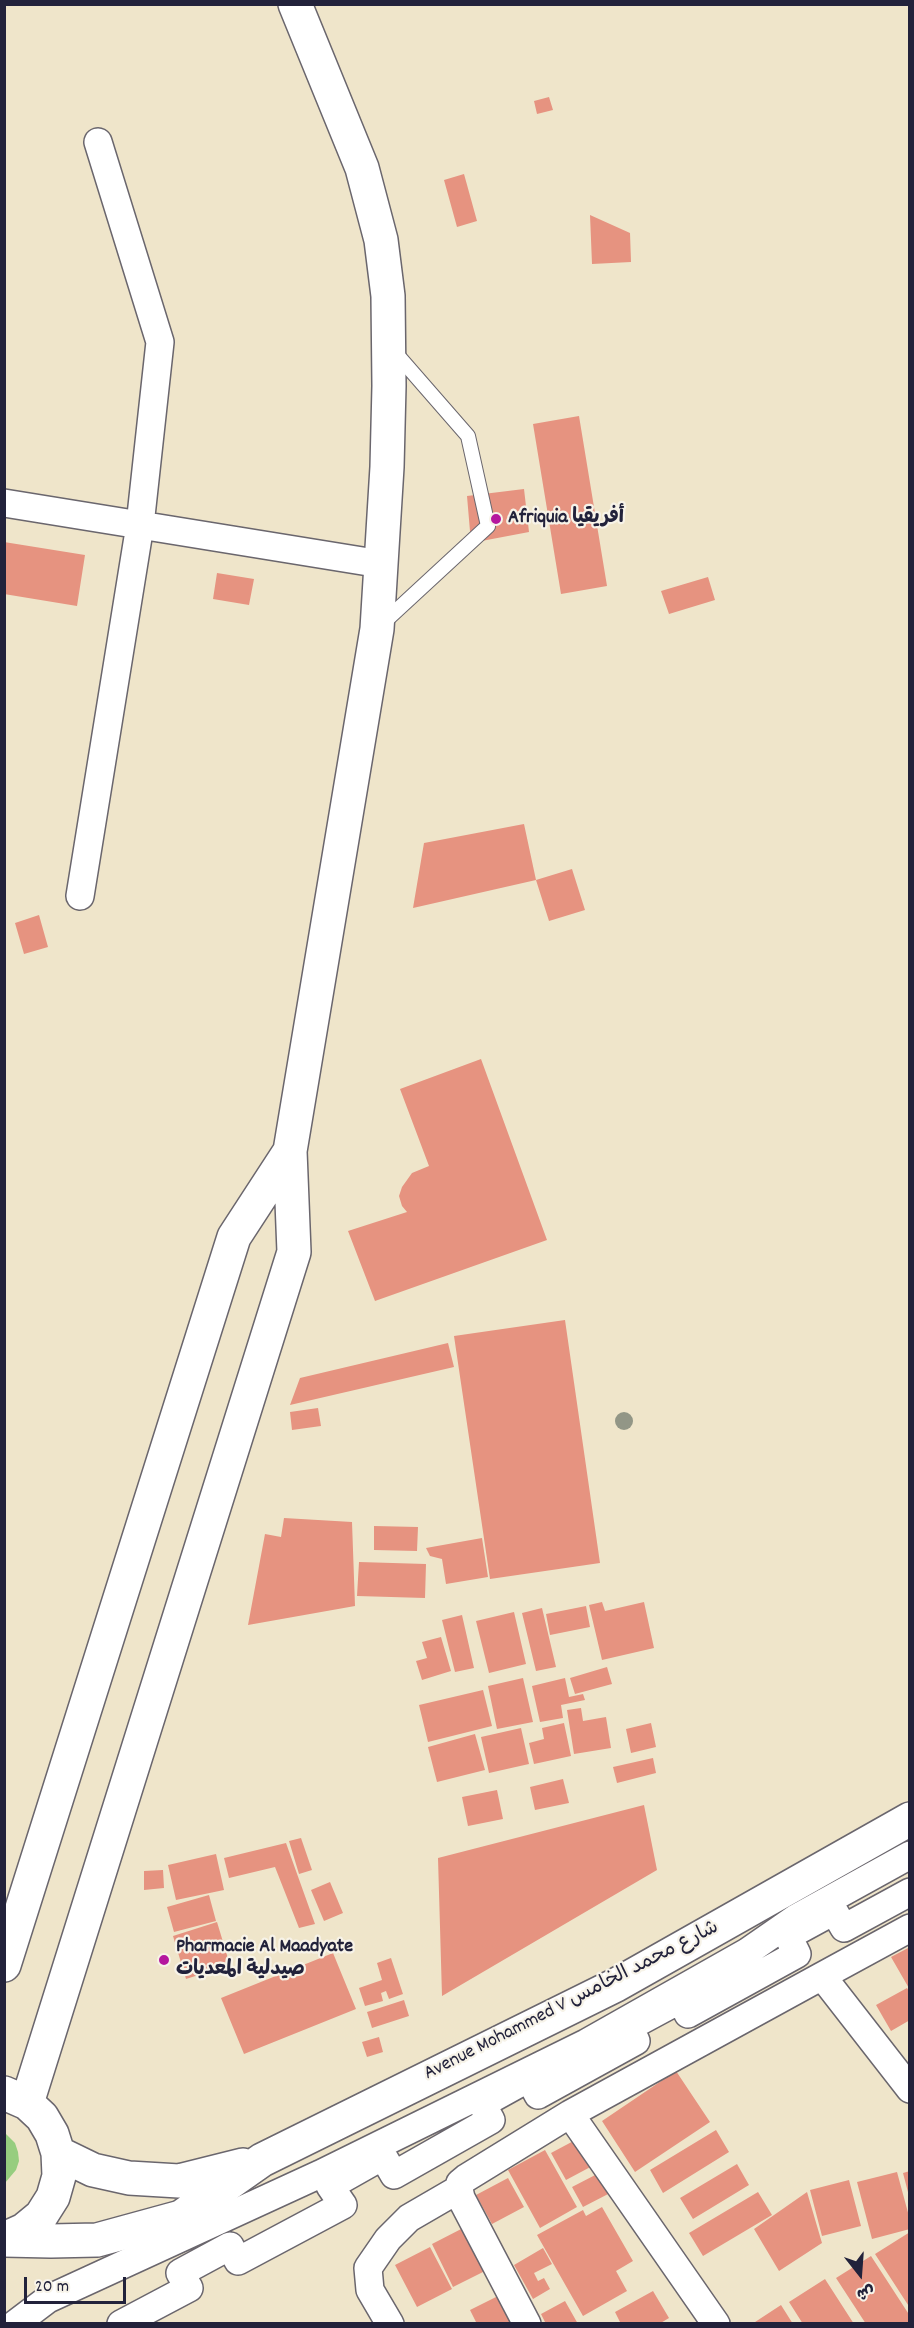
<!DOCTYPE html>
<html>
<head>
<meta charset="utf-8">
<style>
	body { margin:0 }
	#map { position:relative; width:914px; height:2328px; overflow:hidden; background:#efe5ca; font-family:Dekko,"Playpen Sans Arabic",sans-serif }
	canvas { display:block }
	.frame { position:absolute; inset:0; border:6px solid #22223b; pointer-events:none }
	.north { position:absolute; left:830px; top:2244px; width:60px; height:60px; -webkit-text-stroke:4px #f7f3e8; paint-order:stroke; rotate:163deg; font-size:16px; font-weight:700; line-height:24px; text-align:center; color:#22223b }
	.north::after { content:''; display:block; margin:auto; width:21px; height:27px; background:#22223b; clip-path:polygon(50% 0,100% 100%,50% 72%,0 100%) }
	.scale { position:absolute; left:24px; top:2277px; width:102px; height:27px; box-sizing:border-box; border:3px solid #22223b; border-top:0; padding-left:8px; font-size:18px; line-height:21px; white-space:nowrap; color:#22223b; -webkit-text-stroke:4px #f7f3e8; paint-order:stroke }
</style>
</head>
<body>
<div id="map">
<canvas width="914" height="2328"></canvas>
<div class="frame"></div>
<div class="north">ش</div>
<div class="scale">20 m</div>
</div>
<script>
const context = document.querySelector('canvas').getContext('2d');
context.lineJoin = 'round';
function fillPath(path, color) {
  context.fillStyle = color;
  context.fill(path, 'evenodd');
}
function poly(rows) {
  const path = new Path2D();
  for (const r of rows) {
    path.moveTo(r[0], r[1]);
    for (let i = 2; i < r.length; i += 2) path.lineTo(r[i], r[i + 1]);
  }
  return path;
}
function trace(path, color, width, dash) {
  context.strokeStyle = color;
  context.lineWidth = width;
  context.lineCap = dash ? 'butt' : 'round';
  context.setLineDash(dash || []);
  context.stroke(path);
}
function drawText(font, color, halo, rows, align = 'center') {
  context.font = font + ' Dekko,"Playpen Sans Arabic",sans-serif';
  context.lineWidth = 4.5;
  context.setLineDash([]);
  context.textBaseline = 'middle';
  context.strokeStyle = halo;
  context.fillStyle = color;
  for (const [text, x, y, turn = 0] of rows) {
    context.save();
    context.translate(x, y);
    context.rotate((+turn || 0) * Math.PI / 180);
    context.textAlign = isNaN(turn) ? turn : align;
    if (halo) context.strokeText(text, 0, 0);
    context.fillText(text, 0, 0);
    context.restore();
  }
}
fillPath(poly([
	[5,2133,15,2143,18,2152,19,2161,16,2170,5,2183]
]), '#96cd7f');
fillPath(poly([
	[549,97,553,110,537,114,534,101],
	[464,174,477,221,457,227,444,180],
	[590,215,630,233,631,262,592,264],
	[579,416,607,586,561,594,533,424],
	[524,489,529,532,471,543,467,496],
	[4,542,85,555,77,606,4,594],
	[217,573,254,579,249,605,213,599],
	[708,577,715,600,669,614,661,591],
	[524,824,536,880,413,908,424,843],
	[572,869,585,910,549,921,536,880],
	[39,915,48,947,24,954,15,923],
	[481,1059,547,1240,375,1301,348,1231,407,1212,402,1206,399,1196,402,1187,412,1173,429,1166,400,1089],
	[565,1320,600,1563,490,1579,454,1336],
	[448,1343,454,1367,290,1405,300,1378],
	[318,1408,321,1426,292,1430,290,1412],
	[284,1518,352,1522,355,1606,248,1625,265,1534,281,1537],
	[374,1526,418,1527,417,1551,374,1550],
	[482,1538,488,1577,446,1584,442,1559,430,1556,426,1548],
	[359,1562,426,1564,425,1598,357,1596],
	[602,1602,605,1611,644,1602,654,1648,602,1660,589,1605],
	[586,1606,590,1627,550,1635,546,1614],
	[542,1608,556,1667,536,1671,522,1613],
	[514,1612,526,1664,489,1673,476,1621],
	[462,1615,474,1668,455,1672,442,1620],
	[441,1637,451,1671,422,1680,416,1661,427,1658,422,1642],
	[607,1667,612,1684,575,1694,570,1678],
	[523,1678,533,1722,497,1729,488,1686],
	[565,1678,569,1697,583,1694,585,1700,561,1705,563,1718,540,1722,532,1686],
	[483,1690,492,1726,428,1742,419,1705],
	[581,1708,583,1721,606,1717,611,1748,574,1754,567,1710],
	[564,1723,571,1756,534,1764,529,1743,544,1739,542,1728],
	[651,1723,656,1747,631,1753,626,1729],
	[521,1728,529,1764,489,1773,481,1737],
	[475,1734,485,1770,437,1782,428,1747],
	[653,1758,656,1773,617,1783,613,1767],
	[563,1779,569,1803,535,1810,530,1787],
	[497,1790,503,1819,468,1826,462,1797],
	[644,1805,657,1870,442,1996,438,1858],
	[301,1838,312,1870,299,1874,289,1841],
	[286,1843,315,1924,299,1928,275,1867,229,1878,224,1858],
	[216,1854,224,1890,176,1900,168,1865],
	[163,1870,164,1888,144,1890,144,1871],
	[330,1882,343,1913,324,1921,311,1890],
	[209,1895,216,1921,174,1932,167,1907],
	[217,1922,230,1965,186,1979,173,1936],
	[910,1947,910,1990,891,1957],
	[333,1953,356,2009,244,2054,221,1998],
	[391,1958,403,1994,389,1999,386,1991,381,1993,383,2001,365,2006,359,1988,382,1980,377,1963],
	[907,1988,910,1993,910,2020,891,2031,876,2005],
	[404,2000,409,2016,372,2028,367,2012],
	[379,2037,383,2052,367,2057,362,2042],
	[676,2071,710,2122,635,2172,602,2121],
	[716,2130,729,2152,663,2193,650,2170],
	[581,2137,596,2164,566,2180,551,2153],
	[545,2150,577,2207,540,2228,508,2170],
	[737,2164,749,2185,693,2219,680,2198],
	[910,2171,910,2196,909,2196,903,2173],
	[601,2172,612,2192,583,2207,572,2187],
	[897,2172,910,2220,910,2229,872,2239,857,2182],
	[508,2178,524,2207,492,2224,476,2195],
	[849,2180,861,2226,822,2236,810,2190],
	[758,2192,772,2215,703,2256,689,2233],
	[807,2192,822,2243,779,2271,754,2229],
	[602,2207,633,2261,616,2271,627,2291,583,2316,537,2235,583,2210,586,2216],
	[467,2226,489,2269,453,2287,432,2244],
	[910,2232,910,2308,875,2254],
	[430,2247,452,2289,417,2307,395,2265],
	[543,2248,552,2264,534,2273,538,2281,544,2278,550,2289,533,2299,514,2265],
	[871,2256,910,2316,910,2324,866,2324,836,2278],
	[825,2279,854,2324,803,2324,789,2302],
	[653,2291,669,2318,659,2324,621,2324,615,2312],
	[500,2295,515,2324,477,2324,470,2310],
	[565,2301,578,2324,546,2324,541,2314],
	[781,2305,793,2324,752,2324]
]), '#e69380');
const lane = poly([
	[383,623,488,526,468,436,393,350]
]);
const street = poly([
	[4,503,381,564],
	[80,896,140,525,160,342,98,142],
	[822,1976,910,1928],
	[570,2114,716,2324],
	[15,2324,48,2299,320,2174,586,2043,747,1952,796,1918,910,1855],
	[121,2324,189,2288,180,2273,230,2246,238,2261,343,2205,330,2186,383,2156,394,2175,491,2120,482,2104,529,2078,538,2095,636,2041,629,2027,681,1999,688,2014,797,1954,788,1936,834,1911,844,1928,910,1892],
	[390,2324,370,2290,368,2268,388,2239,409,2218,459,2189],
	[527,2324,461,2198,459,2189,460,2183,466,2178,570,2114,822,1976,910,2089]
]);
const secondary = poly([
	[4,1965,234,1237,290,1151],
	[4,2093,27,2103,42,2117,52,2134,58,2153,59,2176,53,2197,41,2216,24,2230,4,2239],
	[27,2103,294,1252,290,1151,377,629,387,467,389,386,388,296,381,240,362,168,295,4],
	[58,2153,93,2170,129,2178,179,2181,243,2165],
	[4,2240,51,2241,97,2240,181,2217,262,2160,616,1985,910,1819]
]);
trace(lane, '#6a666d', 16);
trace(street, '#6a666d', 30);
trace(secondary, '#6a666d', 36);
trace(lane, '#fff', 14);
trace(street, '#fff', 27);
trace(secondary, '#fff', 33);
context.fillStyle = '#929686';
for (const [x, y] of [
	[624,1421]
]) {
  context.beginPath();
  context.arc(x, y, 9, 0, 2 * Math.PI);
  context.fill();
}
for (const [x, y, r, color] of [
	[496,519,6,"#b5179e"],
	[164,1960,6,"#b5179e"]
]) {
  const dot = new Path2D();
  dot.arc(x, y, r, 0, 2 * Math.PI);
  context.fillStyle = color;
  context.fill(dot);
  trace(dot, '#f7f3e8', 2);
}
drawText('bold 20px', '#22223b', '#f7f3e8', [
	["Afriquia أفريقيا",508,519],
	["Pharmacie Al Maadyate",176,1948],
	["صيدلية المعديات",176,1971]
], 'left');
drawText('20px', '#22223b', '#f7f3e8', [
	["Avenue Mohammed V شارع محمد الخامس",572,2002,-27]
]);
</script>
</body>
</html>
